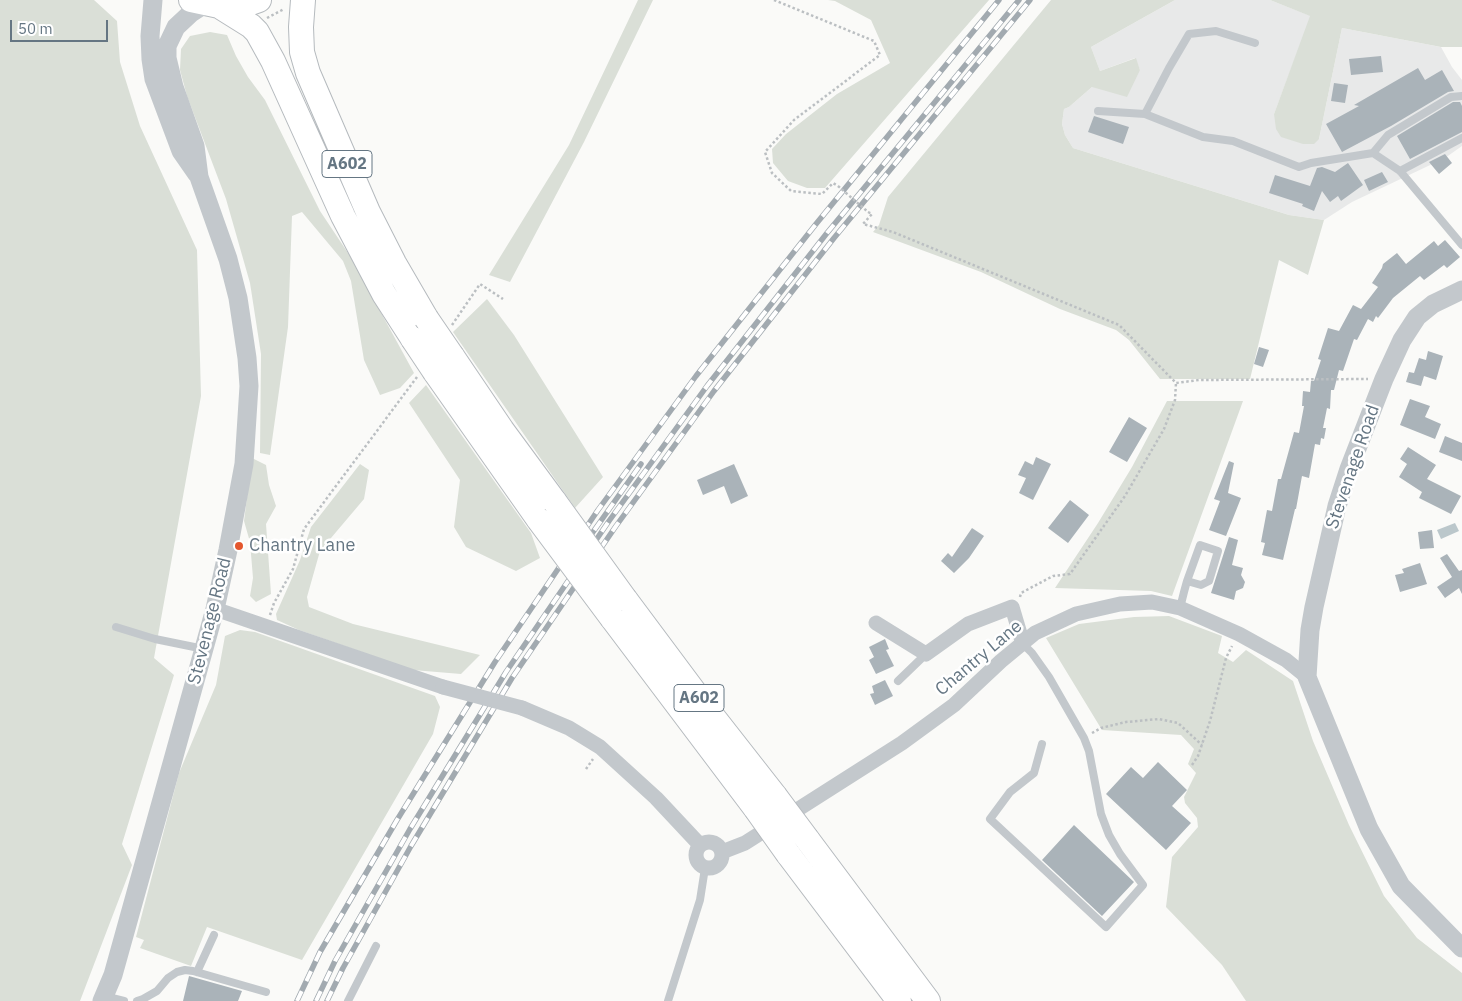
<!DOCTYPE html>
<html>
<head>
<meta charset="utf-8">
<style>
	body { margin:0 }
	#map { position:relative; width:1462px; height:1001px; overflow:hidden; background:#fafaf8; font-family:"IBM Plex Sans",sans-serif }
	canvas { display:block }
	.scale { position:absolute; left:10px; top:20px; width:98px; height:22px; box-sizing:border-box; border:2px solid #657683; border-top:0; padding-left:6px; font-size:15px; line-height:18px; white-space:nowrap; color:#657683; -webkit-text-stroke:4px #fff; paint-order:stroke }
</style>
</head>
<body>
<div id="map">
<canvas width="1462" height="1001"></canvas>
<div class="scale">50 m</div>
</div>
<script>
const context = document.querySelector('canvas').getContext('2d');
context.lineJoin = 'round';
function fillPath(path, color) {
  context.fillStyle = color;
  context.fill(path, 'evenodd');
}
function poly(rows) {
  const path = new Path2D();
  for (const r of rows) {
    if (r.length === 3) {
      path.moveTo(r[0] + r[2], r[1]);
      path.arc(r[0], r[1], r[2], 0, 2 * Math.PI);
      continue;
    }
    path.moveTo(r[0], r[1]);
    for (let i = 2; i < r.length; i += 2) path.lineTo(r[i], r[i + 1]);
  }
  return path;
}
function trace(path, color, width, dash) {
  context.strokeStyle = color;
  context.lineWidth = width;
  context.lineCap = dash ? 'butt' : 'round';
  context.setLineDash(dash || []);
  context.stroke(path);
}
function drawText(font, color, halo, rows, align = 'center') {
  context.font = font + ' "IBM Plex Sans",sans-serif';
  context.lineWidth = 5;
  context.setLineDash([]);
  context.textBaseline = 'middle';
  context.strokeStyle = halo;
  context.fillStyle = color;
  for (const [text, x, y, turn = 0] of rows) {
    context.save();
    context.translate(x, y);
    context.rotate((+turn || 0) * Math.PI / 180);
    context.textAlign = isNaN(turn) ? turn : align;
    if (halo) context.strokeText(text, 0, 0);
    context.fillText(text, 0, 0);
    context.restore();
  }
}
fillPath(poly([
	[1175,0,1270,0,1311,16,1274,114,1319,139,1342,28,1441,47,1452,67,1462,80,1462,146,1445,158,1352,202,1324,220,1289,215,1073,148,1065,135,1062,124,1064,109,1069,107,1092,87,1140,70,1135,58,1100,71,1091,47]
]), '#e8e9e9');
fillPath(poly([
	[0,0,94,0,117,21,120,62,140,126,197,250,201,396,154,658,174,675,122,844,132,865,80,1001,0,1001],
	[638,0,653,0,584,142,510,282,489,275,569,145],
	[828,0,989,0,825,188,807,188,788,181,773,163,772,149,786,134,837,94,890,63,871,20,835,1],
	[1051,0,1175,0,1091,47,1100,71,1136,58,1140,70,1127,97,1092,87,1069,107,1064,109,1062,124,1065,135,1073,148,1289,215,1324,220,1308,275,1279,260,1250,379,1160,379,1129,340,1116,330,1060,309,981,272,873,232,879,225,888,197],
	[1270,0,1462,0,1462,47,1441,47,1342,28,1319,139,1314,144,1303,144,1281,137,1276,129,1274,114,1310,16],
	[210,32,227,35,236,56,248,77,265,100,320,211,350,256,414,373,400,388,380,395,364,360,351,281,343,261,302,212,292,216,288,327,270,455,260,453,261,354,250,283,226,199,187,96,180,70,181,49,190,36],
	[487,299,514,335,603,477,575,508,453,332],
	[426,385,531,533,540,558,516,571,466,547,454,527,460,480,409,403],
	[1167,401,1243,401,1172,596,1151,591,1055,588,1098,523,1132,467],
	[252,458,266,465,269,485,276,506,266,524,271,594,256,602,250,596,253,578,250,542,244,521],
	[360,464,369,470,364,499,320,551,307,597,309,607,353,624,480,655,461,674,413,670,299,630,277,620,276,614,300,560,311,527],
	[1169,616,1222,636,1218,653,1233,662,1246,650,1293,681,1313,741,1349,825,1384,896,1417,938,1462,973,1462,1001,1246,1001,1222,965,1166,907,1172,857,1198,827,1197,818,1185,803,1184,797,1196,773,1188,764,1194,749,1181,735,1102,730,1046,638,1079,624,1134,617],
	[240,630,255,632,435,696,440,707,433,734,302,960,207,927,191,966,140,948,144,940,136,937,179,773,216,685,225,636]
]), '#dadfd7');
fillPath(poly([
	[1455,523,1459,531,1441,539,1437,530]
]), '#bbc7cb');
fillPath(poly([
	[1381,56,1383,72,1351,75,1349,59],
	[1418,68,1425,80,1442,70,1454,91,1448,92,1391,126,1342,152,1326,124,1359,106,1354,105],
	[1334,83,1348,85,1345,103,1331,101],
	[1453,102,1460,102,1462,106,1462,132,1410,159,1397,136],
	[1094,116,1129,127,1123,144,1088,132],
	[1445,154,1452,163,1439,174,1429,162],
	[1348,163,1363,185,1341,201,1338,196,1330,202,1322,191,1314,211,1302,206,1303,204,1269,193,1275,175,1310,186,1317,168,1322,167,1335,172],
	[1382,172,1388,182,1369,191,1364,180],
	[1445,240,1460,257,1447,268,1444,265,1424,280,1420,276,1393,298,1378,318,1376,316,1373,322,1368,319,1357,340,1354,339,1343,371,1339,370,1334,390,1331,390,1330,409,1327,408,1323,428,1326,428,1324,439,1321,438,1320,445,1315,444,1309,478,1302,476,1296,509,1295,509,1283,560,1262,555,1265,543,1261,542,1267,510,1272,511,1278,479,1281,479,1294,432,1299,433,1304,406,1302,406,1303,391,1310,392,1311,381,1314,381,1321,360,1318,359,1328,328,1339,331,1353,305,1361,309,1378,287,1372,283,1382,268,1383,264,1397,253,1406,264,1434,241,1438,246],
	[1259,347,1269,350,1263,367,1254,364],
	[1428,351,1443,356,1436,380,1424,376,1421,386,1406,382,1409,372,1414,373,1419,358,1426,360],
	[1410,399,1430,406,1425,417,1441,424,1435,439,1400,425],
	[1129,417,1147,428,1127,462,1109,452],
	[1445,436,1462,443,1462,461,1439,452],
	[1408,447,1436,465,1427,479,1461,496,1451,514,1419,498,1422,492,1399,477,1407,464,1400,459],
	[1036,457,1051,464,1033,500,1019,493,1026,478,1018,475,1025,461,1033,465],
	[1229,461,1234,463,1228,493,1241,498,1226,536,1209,530,1220,501,1214,499],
	[734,464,748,496,731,504,724,486,703,495,697,480],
	[1070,500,1089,515,1068,543,1048,528],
	[972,528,984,536,969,558,954,573,941,561,948,553,952,557],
	[1432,530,1434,548,1420,549,1418,532],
	[1229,537,1238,540,1232,565,1243,568,1241,575,1245,582,1243,588,1236,591,1234,600,1211,593],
	[1447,554,1459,571,1462,570,1462,594,1459,588,1445,598,1437,587,1452,577,1440,558],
	[1420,563,1427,584,1400,592,1395,575,1404,573,1402,569],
	[885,639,889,649,886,650,894,666,876,674,869,660,874,657,869,647],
	[885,680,893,696,875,705,870,694,874,693,872,686],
	[1158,762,1187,790,1172,806,1191,823,1166,850,1106,794,1131,767,1143,778],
	[1074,825,1134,882,1102,916,1042,860],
	[189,976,242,991,238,1001,183,1001]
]), '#aab3b9');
const primary = poly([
	[191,0,219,6,248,4,259,0],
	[303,0,301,27,302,52,308,73,368,212,394,263,426,318],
	[219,6,251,26,257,32,273,61,343,216,384,294,413,339],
	[452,356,502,430,555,502],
	[435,372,539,520],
	[625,599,710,713,775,796],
	[612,618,756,809],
	[807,839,928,1001],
	[788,854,899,1001]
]);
trace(primary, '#b5babe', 26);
trace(poly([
	[774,0,874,41,880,55,794,120,765,152,772,173,791,191,822,194,833,183,838,186],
	[267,18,284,9],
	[868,212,872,214,863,224,893,232,1119,325,1176,383,1199,380,1368,379],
	[452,325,480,284,503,299],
	[1020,597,1021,593,1053,576,1070,574,1125,496,1164,429,1175,400,1176,383],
	[270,615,274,603,293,569,304,529,417,377],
	[1092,733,1101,728,1126,722,1159,719,1178,723,1202,745],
	[1192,765,1198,756,1210,721,1226,658,1232,646],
	[586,769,593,759]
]), '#bbbfc2', 2.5, [2.5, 2.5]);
trace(poly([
	[1098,111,1145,114,1203,137,1233,141,1299,167,1311,163,1373,153,1400,171,1462,245],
	[1145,114,1169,68,1189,34,1216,31,1255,43],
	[1373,153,1388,135,1451,97,1462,96],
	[1400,171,1462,138],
	[1180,608,1184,592,1187,581,1200,545,1218,551,1209,581,1201,585,1187,581],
	[116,627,155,639,204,649],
	[1023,644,1032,653,1049,677,1084,738,1089,751,1101,814,1109,835,1120,854,1143,885,1106,927,990,819,1010,792,1034,773,1042,744],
	[898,681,926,654],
	[197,972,214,935],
	[104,996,124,1001],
	[137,1001,143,999,157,991,168,978,177,972,185,970,193,971,266,992],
	[348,1001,376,946],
	[668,1001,700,900,705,868]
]), '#c3c8cc', 8);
trace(poly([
	[215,609,443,687],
	[876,623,926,654,968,624,1012,607,1023,644],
	[522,708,569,728,600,747,656,798,700,845],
	[709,855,13],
	[722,852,745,843,902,743,954,705,1001,661,1035,633,1076,614,1120,604,1152,602,1180,608,1239,634,1286,660,1307,677]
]), '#c3c8cc', 15);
trace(poly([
	[153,0,150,36,151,59,154,79,181,151,197,174],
	[1462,290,1433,304,1417,317,1402,340,1384,379,1349,469,1337,506,1314,607,1310,630,1307,677,1369,829,1401,886,1462,948],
	[102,1001,113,975,215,609,228,550,244,464,249,386,247,358,238,298,228,259,199,177,195,146,174,87,167,58,167,46,176,27,191,13,205,4]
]), '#c3c8cc', 19);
trace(primary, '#fff', 24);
const rail = poly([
	[569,566,641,464],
	[297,1001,320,952,397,820,495,662,598,510,696,376,816,224,999,0],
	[316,1001,335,961,410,829,506,672,609,521,707,386,827,233,1019,0],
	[327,1001,343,968,411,846,512,678,616,526,714,391,834,238,1030,0]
]);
trace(rail, '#a2aab0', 5.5);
trace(rail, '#fff', 4, [11]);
const primaryBridge = poly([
	[426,318,452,356],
	[413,339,435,372],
	[555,502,625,599],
	[539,520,612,618],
	[775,796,807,839],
	[756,809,788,854]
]);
trace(primaryBridge, '#b5babe', 26, []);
trace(poly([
	[838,186,868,212]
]), '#bbbfc2', 2.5, [2.5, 2.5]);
trace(poly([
	[443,687,522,708]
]), '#c3c8cc', 15);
trace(primaryBridge, '#fff', 24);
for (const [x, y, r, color] of [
	[239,546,5,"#e4572e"]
]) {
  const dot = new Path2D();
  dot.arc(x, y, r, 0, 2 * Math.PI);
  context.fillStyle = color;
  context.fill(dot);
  trace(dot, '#fff', 2);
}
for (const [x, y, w] of [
	[347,164,50],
	[699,698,50]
]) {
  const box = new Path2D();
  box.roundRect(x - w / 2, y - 13.5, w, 27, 4);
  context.fillStyle = '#fff';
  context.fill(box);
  trace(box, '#657683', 1);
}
drawText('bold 16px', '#657683', null, [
	["A602",347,164],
	["A602",699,698]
]);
drawText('18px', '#657683', '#fff', [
	["Stevenage Road",1353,467,-71],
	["Stevenage Road",210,621,-76],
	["Chantry Lane",979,658,-40]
]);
drawText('18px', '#657683', '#fff', [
	["Chantry Lane",249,546]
], 'left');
</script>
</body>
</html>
